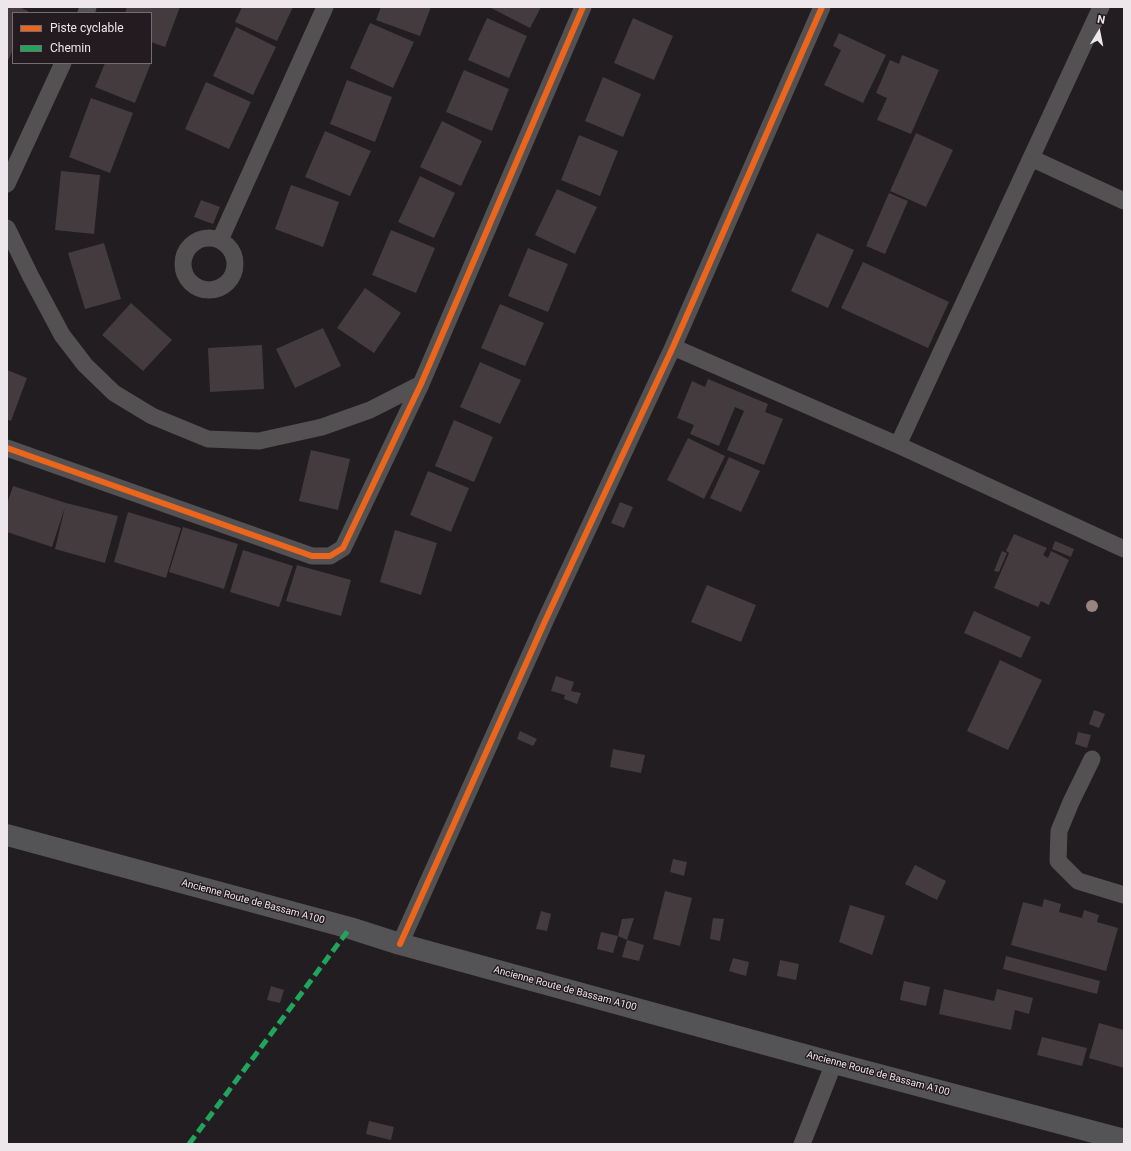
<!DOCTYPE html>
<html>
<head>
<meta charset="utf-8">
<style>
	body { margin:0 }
	#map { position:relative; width:1131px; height:1151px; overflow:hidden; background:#221d20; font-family:Roboto,sans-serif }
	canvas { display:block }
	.frame { position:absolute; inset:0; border:8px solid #ede6ea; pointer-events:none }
	.legend { position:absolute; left:12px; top:12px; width:140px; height:52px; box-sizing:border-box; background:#241b21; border:1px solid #746c71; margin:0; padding:5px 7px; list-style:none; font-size:12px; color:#ede6ea }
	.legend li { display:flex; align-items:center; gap:8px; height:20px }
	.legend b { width:20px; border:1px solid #746c71 }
	.north { position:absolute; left:1079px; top:12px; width:40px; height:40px; -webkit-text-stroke:3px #241b21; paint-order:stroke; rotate:10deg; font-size:11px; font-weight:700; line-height:16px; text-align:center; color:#ede6ea }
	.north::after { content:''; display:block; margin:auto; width:14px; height:18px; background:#ede6ea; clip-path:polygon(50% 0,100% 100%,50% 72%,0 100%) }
</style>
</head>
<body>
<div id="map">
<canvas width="1131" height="1151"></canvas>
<div class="frame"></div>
<ul class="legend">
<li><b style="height:5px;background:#eb651d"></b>Piste cyclable</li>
<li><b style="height:5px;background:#20a55d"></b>Chemin</li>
</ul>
<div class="north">N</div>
</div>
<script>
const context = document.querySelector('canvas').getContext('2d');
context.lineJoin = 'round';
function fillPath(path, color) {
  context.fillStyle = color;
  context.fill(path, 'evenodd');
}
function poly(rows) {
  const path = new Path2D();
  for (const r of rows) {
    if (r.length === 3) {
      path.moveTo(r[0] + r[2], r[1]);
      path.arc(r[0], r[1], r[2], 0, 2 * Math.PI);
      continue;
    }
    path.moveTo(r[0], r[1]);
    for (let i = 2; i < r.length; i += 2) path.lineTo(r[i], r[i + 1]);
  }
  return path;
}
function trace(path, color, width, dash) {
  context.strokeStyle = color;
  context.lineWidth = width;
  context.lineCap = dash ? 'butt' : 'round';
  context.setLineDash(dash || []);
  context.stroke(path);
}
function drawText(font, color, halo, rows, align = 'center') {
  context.font = font + ' Roboto,sans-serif';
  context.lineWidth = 3;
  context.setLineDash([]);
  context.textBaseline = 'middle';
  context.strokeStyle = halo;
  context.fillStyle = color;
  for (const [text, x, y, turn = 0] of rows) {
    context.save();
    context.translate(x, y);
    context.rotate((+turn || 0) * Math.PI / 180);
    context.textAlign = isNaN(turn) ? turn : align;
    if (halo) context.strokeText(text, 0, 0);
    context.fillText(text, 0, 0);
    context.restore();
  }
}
fillPath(poly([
	[7,7,19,7,28,11,28,13,13,13,13,49,9,59,7,59],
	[127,7,180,7,165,47,151,42,151,13,125,13],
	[242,7,293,7,277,41,235,22],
	[381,7,431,7,420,36,376,20],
	[491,7,541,7,530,28,491,8],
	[487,18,527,36,509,78,468,60],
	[633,18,673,36,654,80,614,63],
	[370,23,414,42,393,88,350,68],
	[236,27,276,47,253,95,213,76],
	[839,33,886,55,863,103,824,85,841,50,833,46],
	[902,55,939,70,911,134,877,120,887,98,876,93,890,60,899,64],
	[105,63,151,63,135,103,95,87],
	[464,70,509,89,492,131,446,112],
	[603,77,641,94,623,137,585,121],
	[347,80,392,97,375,142,330,124],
	[206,82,251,102,229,149,185,129],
	[91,98,133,113,110,173,69,157],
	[442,121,482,141,461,186,420,167],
	[325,131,371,151,350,196,305,177],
	[916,133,953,150,926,207,890,191],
	[579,135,618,151,600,196,561,180],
	[61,171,100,175,94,234,55,230],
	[420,176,455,193,434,238,398,222],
	[291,185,339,202,323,247,275,229],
	[557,189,597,207,575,254,535,235],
	[889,193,908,201,885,254,866,246],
	[201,200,220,207,213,224,194,217],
	[391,230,435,248,416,293,372,275],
	[817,233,854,250,828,308,791,291],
	[104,243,121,299,85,309,68,253],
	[528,248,568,264,548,312,508,296],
	[863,262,949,302,928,348,841,308],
	[365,288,401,313,374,353,337,328],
	[131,303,172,340,143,371,102,335],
	[500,304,544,323,525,366,481,348],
	[323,328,341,366,295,388,276,349],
	[262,345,264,389,210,392,208,348],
	[480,362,521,380,500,424,460,407],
	[7,370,27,378,11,421,7,419],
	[708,379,768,404,765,412,783,419,764,465,727,450,744,411,735,407,719,446,690,434,694,425,677,418,692,381,705,387],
	[454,420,493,437,474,482,435,466],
	[688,438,725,456,704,499,667,480],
	[311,450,350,459,338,510,299,501],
	[729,457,760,471,741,512,710,498],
	[428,471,469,488,451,532,410,515],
	[13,486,66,503,118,516,105,563,55,549,65,507,52,547,7,532,7,504],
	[620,502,633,507,624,528,611,523],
	[128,512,181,528,166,578,114,562],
	[183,527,238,544,224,589,169,572],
	[395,530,437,543,421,595,380,582],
	[1014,534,1047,548,1043,555,1048,558,1051,551,1069,560,1049,605,1041,601,1038,607,994,588,1009,553,1006,551],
	[1055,541,1074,549,1071,557,1052,549],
	[243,550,293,566,279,607,230,592],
	[1002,551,1007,553,999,572,994,571],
	[297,565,351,580,341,616,286,601],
	[707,585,756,605,741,642,691,622],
	[974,611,1031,637,1021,658,964,633],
	[1000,660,1042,680,1008,750,967,731],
	[556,676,574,682,571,691,581,693,577,704,564,699,565,695,551,691],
	[1094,710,1105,714,1099,728,1089,724],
	[520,731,537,739,533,746,517,739],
	[1078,732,1091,735,1087,748,1075,744],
	[613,749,645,755,641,773,610,767],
	[673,859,687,862,684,876,670,872],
	[915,865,946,881,937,900,905,884],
	[665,891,692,898,680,946,653,939],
	[1044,899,1061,904,1059,912,1082,918,1084,910,1099,915,1097,922,1118,928,1106,971,1011,945,1023,902,1042,907],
	[850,905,885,916,872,955,839,942],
	[541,911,551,914,547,931,536,929],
	[634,918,627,940,618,936,622,919],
	[713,918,724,919,720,941,710,939],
	[601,932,618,936,613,953,597,949],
	[627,940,644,945,639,961,622,957],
	[1006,956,1100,981,1097,994,1003,969],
	[733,958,749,962,746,976,729,971],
	[780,960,799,964,796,980,777,976],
	[904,981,930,987,926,1006,900,1000],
	[271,986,284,990,280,1003,267,1000],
	[944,989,994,1001,997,989,1033,998,1029,1014,1015,1010,1011,1030,939,1014],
	[1099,1023,1124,1030,1124,1068,1089,1058],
	[1042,1037,1087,1048,1082,1066,1037,1055],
	[369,1121,394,1127,391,1140,366,1134]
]), '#443b3e');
trace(poly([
	[86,13,88,7],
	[1031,158,1124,201],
	[7,184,63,63],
	[7,228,31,277,62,335,85,365,114,393,152,416,208,439,259,441,322,427,370,410,421,384],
	[209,264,26],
	[220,240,325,7],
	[673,347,898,445,1124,549],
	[898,445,1101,7],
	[7,448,312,556,330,556,343,548,421,384,583,7],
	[1092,759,1071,802,1059,831,1058,861,1078,881,1124,895],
	[400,944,546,619,673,347,822,7],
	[802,1144,834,1063]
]), '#535152', 17);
trace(poly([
	[7,835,350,928,400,944,834,1063,1124,1140]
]), '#545355', 22);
trace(poly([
	[189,1144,350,928]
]), '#20a55d', 5, [10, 5]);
trace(poly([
	[7,448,312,556,330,556,343,548,421,384,583,7],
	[400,944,546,619,673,347,822,7]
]), '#eb651d', 6);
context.fillStyle = '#978481';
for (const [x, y] of [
	[1092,606]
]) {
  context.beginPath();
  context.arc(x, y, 6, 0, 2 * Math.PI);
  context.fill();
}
drawText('10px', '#ede6ea', '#241b21', [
	["Ancienne Route de Bassam A100",253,902,15],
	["Ancienne Route de Bassam A100",565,989,15],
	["Ancienne Route de Bassam A100",878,1074,15]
]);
</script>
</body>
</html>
